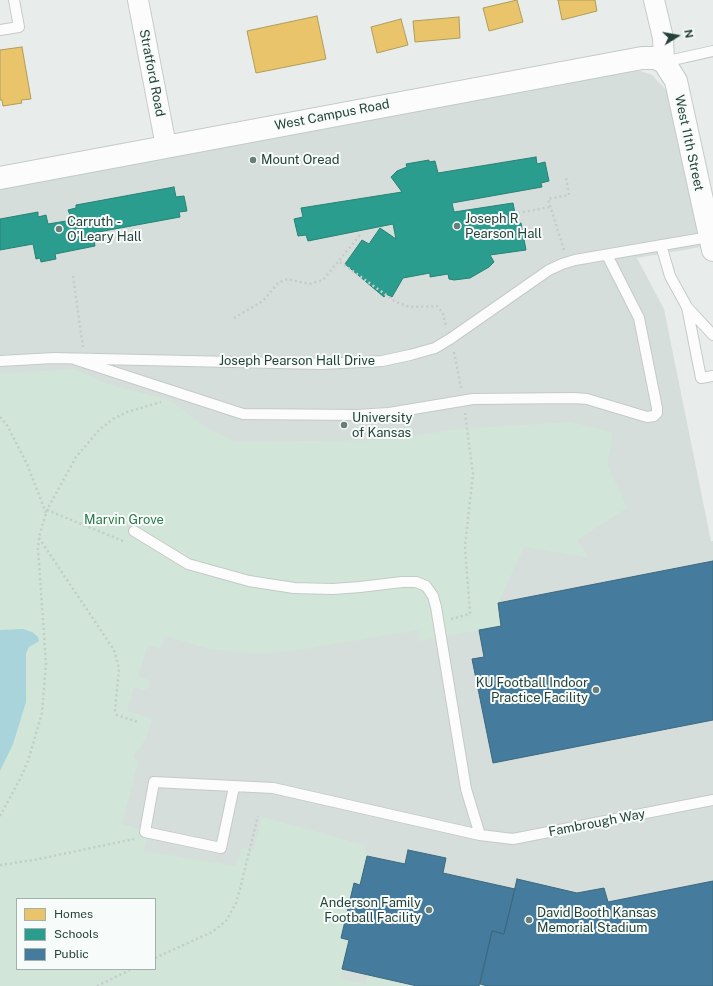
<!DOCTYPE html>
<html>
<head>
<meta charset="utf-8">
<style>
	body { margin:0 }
	#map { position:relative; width:713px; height:986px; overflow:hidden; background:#e8edeb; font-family:"Public Sans",sans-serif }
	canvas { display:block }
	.legend { position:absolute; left:16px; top:898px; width:140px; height:72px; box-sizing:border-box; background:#f7fbf9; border:1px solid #a3b1ad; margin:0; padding:5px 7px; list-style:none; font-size:12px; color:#24423a }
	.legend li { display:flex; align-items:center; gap:8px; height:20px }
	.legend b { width:20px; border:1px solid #a3b1ad }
	.north { position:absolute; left:657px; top:16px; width:40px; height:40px; -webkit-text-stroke:3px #f7fbf9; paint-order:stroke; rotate:79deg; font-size:11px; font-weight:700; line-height:16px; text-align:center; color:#24423a }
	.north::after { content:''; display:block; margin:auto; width:14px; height:18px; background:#24423a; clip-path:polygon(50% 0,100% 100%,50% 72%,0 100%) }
</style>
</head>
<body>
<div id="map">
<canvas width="713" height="986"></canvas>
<ul class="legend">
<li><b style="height:11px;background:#e9c46a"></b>Homes</li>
<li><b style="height:11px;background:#2a9d8f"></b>Schools</li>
<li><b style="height:11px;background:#457b9d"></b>Public</li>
</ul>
<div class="north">N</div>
</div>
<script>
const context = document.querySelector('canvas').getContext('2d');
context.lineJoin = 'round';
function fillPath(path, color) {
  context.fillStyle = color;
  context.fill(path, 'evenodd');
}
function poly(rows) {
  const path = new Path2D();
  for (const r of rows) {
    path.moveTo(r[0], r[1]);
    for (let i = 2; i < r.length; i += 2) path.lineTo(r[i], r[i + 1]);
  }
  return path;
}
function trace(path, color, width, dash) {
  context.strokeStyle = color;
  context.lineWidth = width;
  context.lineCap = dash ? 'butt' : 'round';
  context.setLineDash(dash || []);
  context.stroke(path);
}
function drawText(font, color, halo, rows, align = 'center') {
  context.font = font + ' "Public Sans",sans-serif';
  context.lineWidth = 4;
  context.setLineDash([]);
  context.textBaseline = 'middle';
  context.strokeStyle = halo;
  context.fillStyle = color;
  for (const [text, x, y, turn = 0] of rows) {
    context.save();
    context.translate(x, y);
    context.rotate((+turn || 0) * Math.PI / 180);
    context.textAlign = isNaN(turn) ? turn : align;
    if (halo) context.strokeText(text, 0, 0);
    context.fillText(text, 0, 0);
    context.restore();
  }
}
fillPath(poly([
	[638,70,652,75,668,92,701,247,637,258,664,309,711,541,713,541,713,986,0,986,0,188,628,71],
	[17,899,155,899,155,969,17,969]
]), '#d6dedb');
fillPath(poly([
	[74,369,107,384,171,401,204,426,235,442,390,440,458,429,571,422,613,433,607,464,627,508,577,540,588,557,524,547,498,603,501,626,420,641,418,630,304,649,261,654,210,649,166,636,160,648,148,645,138,676,148,680,150,683,147,688,144,690,134,687,127,711,152,719,146,739,133,756,138,762,122,824,149,832,143,851,236,866,241,849,245,848,254,850,261,819,258,816,365,845,367,856,405,864,408,850,446,858,443,873,514,889,517,879,577,893,604,888,608,902,713,986,0,986,0,374],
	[17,899,155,899,155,969,17,969],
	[342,969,367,975,366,984,340,979]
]), '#d1e6d8');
fillPath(poly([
	[23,629,32,632,38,637,39,641,29,647,26,653,26,702,13,744,0,771,0,630]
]), '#a9d4db');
const homes = poly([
	[517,0,523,22,489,31,483,8,517,0],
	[558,0,595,0,597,11,562,20,558,0],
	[317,16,326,59,256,73,247,31,317,16],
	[459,17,460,38,415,42,413,21,459,17],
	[401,19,408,45,377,53,371,27,401,19],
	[22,47,31,99,21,100,22,103,3,106,2,100,0,100,0,50,22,47]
]);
fillPath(homes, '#e9c46a');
trace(homes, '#ae9d5c', 1);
const schools = poly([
	[536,157,537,164,545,162,549,181,541,183,542,187,452,203,454,212,513,203,517,224,521,223,526,250,490,255,494,262,489,267,470,278,454,280,449,279,448,274,430,277,430,273,403,278,392,297,386,294,384,297,345,264,362,240,369,244,380,228,396,239,393,224,308,241,306,235,298,236,294,219,303,217,301,208,402,192,391,177,397,171,407,167,406,164,429,160,429,162,435,161,438,173,536,157],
	[174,187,176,197,184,196,187,211,179,212,180,217,93,233,95,246,55,254,56,259,41,262,40,258,36,259,33,244,0,250,0,219,38,212,38,217,46,215,48,224,72,220,68,210,76,208,76,205,174,187]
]);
fillPath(schools, '#2a9d8f');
trace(schools, '#288276', 1);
const public = poly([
	[713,561,713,720,493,763,472,659,484,657,479,630,501,626,498,603,713,561],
	[408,850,446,858,443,873,515,889,504,934,492,931,479,986,417,986,342,969,349,940,341,938,354,883,360,885,367,856,405,864,408,850],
	[517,879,577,893,604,888,608,902,713,881,713,986,487,986,480,984,492,931,504,934,517,879]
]);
fillPath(public, '#457b9d');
trace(public, '#3b6a7f', 1);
const lane = poly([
	[0,30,19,27,14,0],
	[664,62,713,51],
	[661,245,670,276,687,307,713,335],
	[687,307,701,378,713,376],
	[74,359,243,414,357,415,389,413,473,399,574,398,587,399,647,417,654,416,657,413,657,408,639,318,607,255],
	[0,361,54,358,321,364,382,361,410,355,435,348,450,339,549,270,562,264,575,260,709,237],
	[134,531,188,564,249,581,294,588,333,589,360,587,402,582,416,582,426,586,433,596,436,607,466,789,480,835],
	[234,787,221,848,145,832,154,782,273,788,480,835,513,839,713,800]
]);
const street = poly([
	[138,0,166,146],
	[654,0,663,38,664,62]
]);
const secondary = poly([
	[0,178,642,58,655,58,664,62,676,81,713,250]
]);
trace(lane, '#c5cac8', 12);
trace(street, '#c5cac8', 22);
trace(secondary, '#c3cbc8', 24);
trace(poly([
	[518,213,550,207],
	[564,250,548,199,569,195,566,177],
	[340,262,396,302,409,307,437,306,443,313,446,326],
	[73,276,83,347],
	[234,318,263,301,278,283,287,279,309,284,323,280,360,235],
	[454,352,461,388],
	[0,417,7,425,27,464,46,513],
	[47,510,123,541],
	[39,538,114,650,119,668,115,710,117,715,138,722],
	[451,619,470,614,465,546,473,474,465,413],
	[0,816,20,779,28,761,42,713,46,663,38,549,39,537,47,510,76,457,99,430,113,419,127,412,161,402],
	[0,865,34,860,134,839],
	[155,958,212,932,226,921,236,903,240,889,258,816],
	[97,986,132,969]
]), '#c3ccca', 2.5, [2, 3]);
trace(lane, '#fcfcfc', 10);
trace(street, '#fcfcfc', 20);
trace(secondary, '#fcfcfc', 22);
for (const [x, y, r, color] of [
	[253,160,4,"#697e78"],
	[457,226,4,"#697e78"],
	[59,229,4,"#697e78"],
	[344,425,4,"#697e78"],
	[596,690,4,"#697e78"],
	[429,910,4,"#697e78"],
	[529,920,4,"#697e78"]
]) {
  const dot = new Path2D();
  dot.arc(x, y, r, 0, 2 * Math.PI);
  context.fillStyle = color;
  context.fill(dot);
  trace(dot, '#f7fbf9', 1.5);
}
drawText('13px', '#24423a', '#f7fbf9', [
	["Stratford Road",152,73,79],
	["West Campus Road",332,115,-11],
	["West 11th Street",689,143,78],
	["Joseph Pearson Hall Drive",297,361],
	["Fambrough Way",597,823,-11]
]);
drawText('13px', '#24423a', '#f7fbf9', [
	["Mount Oread",261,160],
	["Joseph R",465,219],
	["Pearson Hall",465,234],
	["Carruth -",67,222],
	["O'Leary Hall",67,237],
	["University",352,418],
	["of Kansas",352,433],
	["KU Football Indoor",588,683,"right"],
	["Practice Facility",588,698,"right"],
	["Anderson Family",421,903,"right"],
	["Football Facility",421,918,"right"],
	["David Booth Kansas",537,913],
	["Memorial Stadium",537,928]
], 'left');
drawText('13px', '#2d7a4b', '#f7fbf9', [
	["Marvin Grove",124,520]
]);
</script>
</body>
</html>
